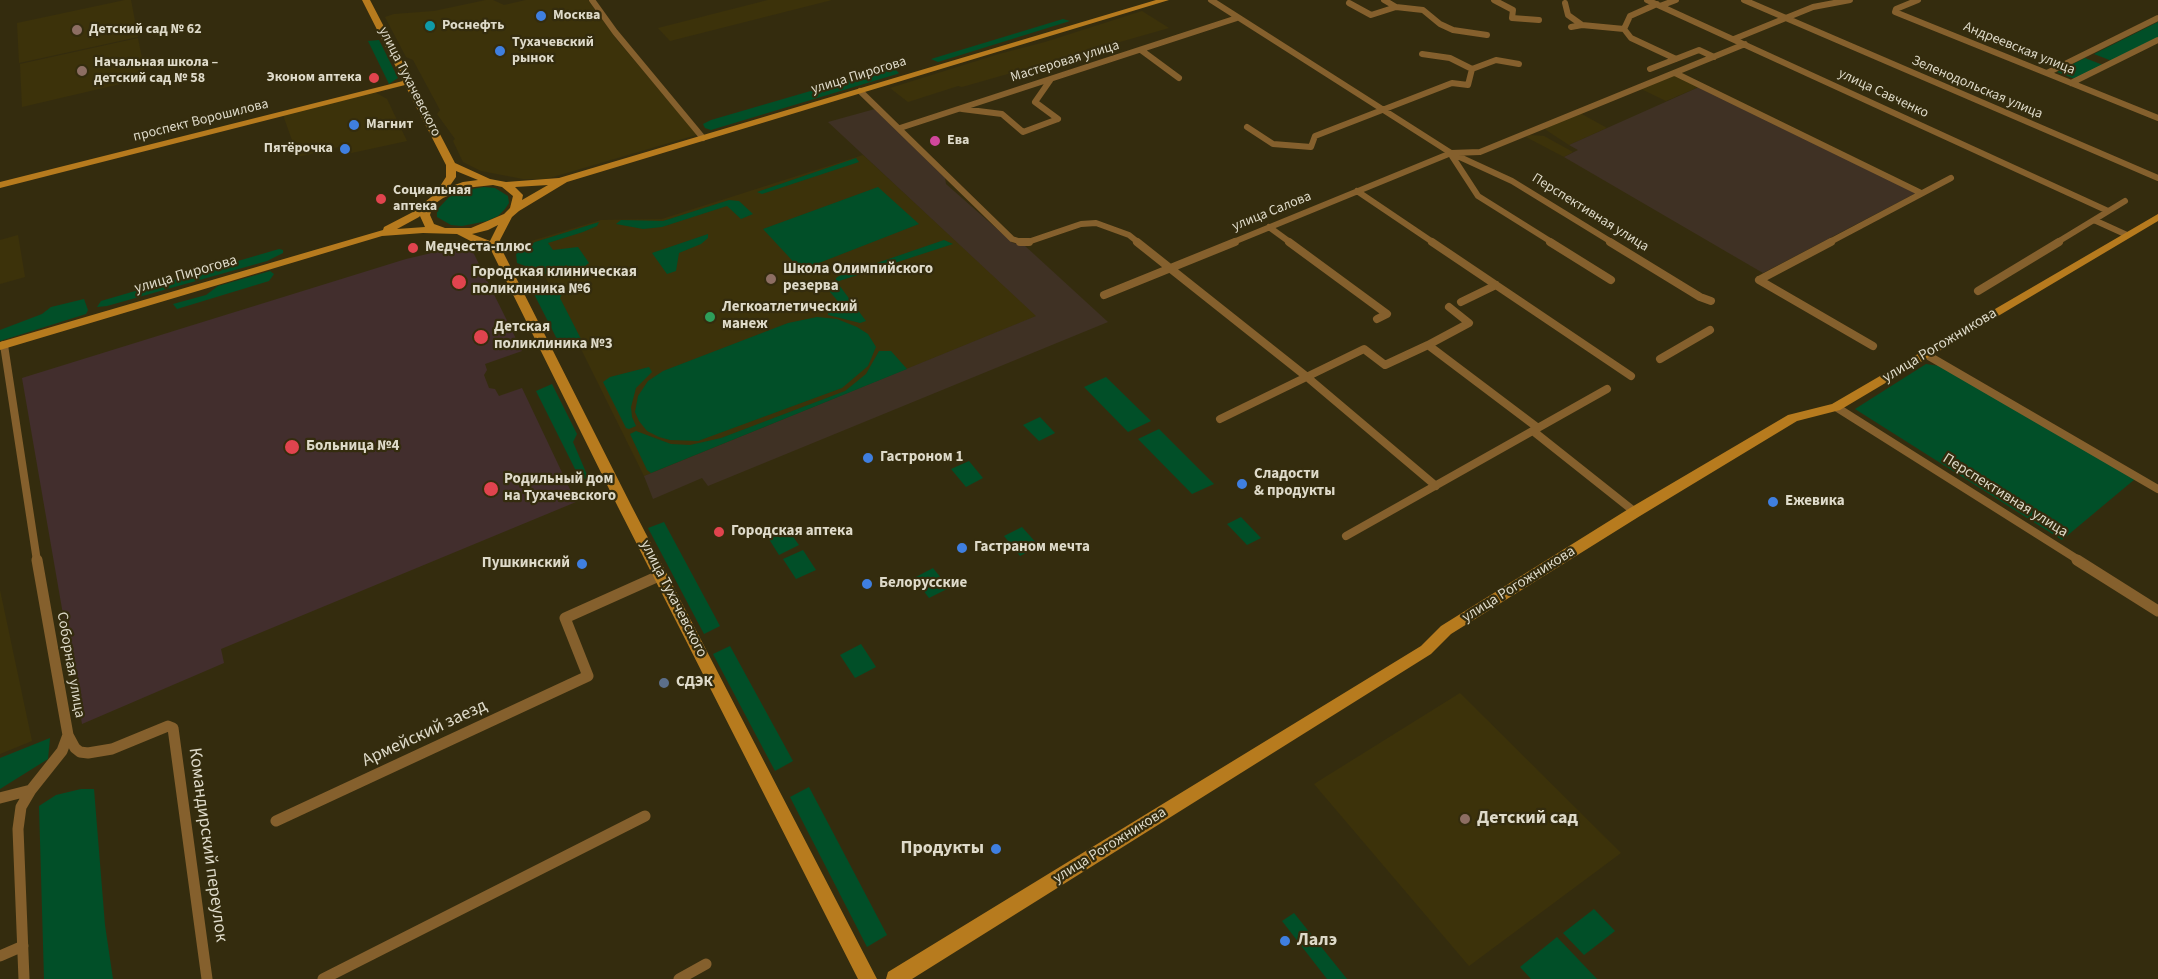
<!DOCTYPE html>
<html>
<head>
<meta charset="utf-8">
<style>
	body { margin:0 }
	canvas { display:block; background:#342c0e }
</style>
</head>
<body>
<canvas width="2158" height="979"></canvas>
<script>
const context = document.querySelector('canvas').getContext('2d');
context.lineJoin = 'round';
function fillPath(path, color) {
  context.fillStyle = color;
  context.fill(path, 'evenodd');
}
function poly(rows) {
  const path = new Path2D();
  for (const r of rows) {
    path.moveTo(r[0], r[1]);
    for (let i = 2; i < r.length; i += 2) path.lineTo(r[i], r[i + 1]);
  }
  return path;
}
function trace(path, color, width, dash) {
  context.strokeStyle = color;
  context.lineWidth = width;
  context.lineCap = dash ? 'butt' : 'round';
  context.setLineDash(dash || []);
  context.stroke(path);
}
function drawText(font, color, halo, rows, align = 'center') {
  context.font = font + ' "Source Sans 3",sans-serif';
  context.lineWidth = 4.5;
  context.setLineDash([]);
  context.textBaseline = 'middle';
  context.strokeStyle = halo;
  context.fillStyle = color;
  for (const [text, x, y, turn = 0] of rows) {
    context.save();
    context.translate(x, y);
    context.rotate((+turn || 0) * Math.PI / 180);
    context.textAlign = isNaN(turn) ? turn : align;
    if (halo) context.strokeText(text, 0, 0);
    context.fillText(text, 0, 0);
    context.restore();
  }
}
fillPath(poly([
	[125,0,131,0,138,37,19,63,17,23],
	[486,0,493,0,504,5,526,0,588,0,617,40,696,133,696,135,546,179,523,179,481,171,463,162,453,141,455,139,437,114,440,110,413,60,406,57,385,17,394,14,434,11],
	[768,0,832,0,670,41,658,28],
	[1142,11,1169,28,962,87,958,86,908,102,890,88,999,54,1045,42],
	[138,38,146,78,22,107,20,64],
	[1674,75,1699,87,1666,101,1639,88],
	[373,91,387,99,407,141,347,154,343,146,298,157,283,115],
	[1580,113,1607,128,1569,145,1546,130,1546,127],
	[1529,135,1544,136,1573,152,1564,157,1526,137],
	[863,155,1037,316,644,476,528,242,601,220,662,219],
	[18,235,25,277,0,284,0,240],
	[0,590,32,741,0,754],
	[1460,693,1621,853,1469,966,1314,784]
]), '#3c320a');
fillPath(poly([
	[1699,87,1916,193,1763,273,1564,157,1578,150,1569,145],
	[875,109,945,178,946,184,1013,243,1024,245,1108,322,708,486,702,478,653,499,644,476,1036,316,828,122]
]), '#3f3124');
fillPath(poly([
	[466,245,474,254,522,351,485,364,487,370,484,375,489,388,495,389,499,396,522,388,576,502,221,649,224,663,82,724,22,378,406,259]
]), '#422e2d');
fillPath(poly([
	[1063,19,1070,21,938,62,931,59],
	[2158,22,2158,37,2112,61,2094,54],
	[379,40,398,78,389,84,368,41],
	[2085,58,2103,65,2075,79,2057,72],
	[893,67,899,73,897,74,711,130,705,128,703,124,711,120],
	[856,158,859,162,762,194,757,192],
	[484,187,495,188,508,196,509,203,505,209,498,216,487,221,462,226,451,225,437,217,437,210,449,197,472,189],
	[878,187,919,224,801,270,763,229],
	[729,200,739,201,753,214,741,219,727,206,662,227,643,229,616,224,621,220,663,221],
	[599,222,597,226,583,232,548,243,553,250,578,247,589,263,585,266,573,269,566,265,563,269,547,274,541,274,537,268,528,267,517,263,516,254,535,242],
	[708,234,708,238,701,244,679,253,676,271,667,274,652,253],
	[944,240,953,244,836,282,836,278,839,276],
	[279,249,283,250,283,253,267,261,107,306,97,307,101,301],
	[270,271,274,274,269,281,177,309,173,304,206,295,218,286],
	[833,282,839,285,866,321,860,323,828,315,828,310,842,306,825,286],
	[556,283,560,284,563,292,560,298,582,341,567,349,562,349,534,294,541,288],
	[84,299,88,310,86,314,0,341,0,330,42,314,51,307],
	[817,317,837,319,857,327,868,334,876,347,868,366,842,388,698,441,670,440,659,437,647,431,639,421,635,412,638,396,648,381,663,371,788,323],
	[879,351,891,351,907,369,651,473,647,470,630,434,636,431,671,444,690,445,721,438,845,391,866,374],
	[1926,364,1940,366,2135,479,2062,540,1855,409],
	[649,367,652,372,636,388,631,407,632,417,636,426,629,429,626,428,603,382,610,377],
	[1106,377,1151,421,1128,432,1084,387],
	[552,384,577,434,573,442,588,477,585,479,580,479,536,391],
	[1040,417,1055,433,1039,441,1023,425],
	[1159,429,1214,484,1192,494,1138,439],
	[969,461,983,478,966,487,951,469],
	[1241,517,1261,538,1247,545,1227,524],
	[664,522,720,626,704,634,648,528],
	[786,527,799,545,779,555,767,536],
	[1022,527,1039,546,1020,556,1004,536],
	[803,550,816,570,796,579,783,559],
	[933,568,949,588,929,598,914,578],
	[861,644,876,667,855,678,840,655],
	[730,646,793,761,775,771,713,654],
	[50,738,48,759,0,789,0,758],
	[809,787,887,935,867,947,790,797],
	[81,789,94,789,105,925,113,979,44,979,39,806,56,795],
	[1594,909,1615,931,1584,955,1563,933],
	[1294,913,1347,979,1327,979,1282,921],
	[1557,937,1597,979,1531,979,1520,967]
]), '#014f28');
trace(poly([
	[592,0,615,32,703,138],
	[1211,0,1451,153,1512,181,1613,243],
	[1384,0,1396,7,1423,10,1440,24,1453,30,1487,35],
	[1494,0,1513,10,1512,18,1539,20],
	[1647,0,2108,211],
	[1744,0,2158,178],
	[1918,0,1896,9,1895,12,2158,118],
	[1349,3,1371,15,1396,7],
	[1565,3,1568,15,1582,25],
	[1657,4,1630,16,1624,29,1631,38,1676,59],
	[1660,6,1676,0],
	[1571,27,1582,25,1624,29],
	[1734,39,1813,7,1850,0],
	[1141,50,1179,78],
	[1422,54,1450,58,1472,69,1496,60,1519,64],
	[1650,69,1699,50,1714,57],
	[1675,73,1921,193],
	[2047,73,2158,18],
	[1051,79,1035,102,1058,119],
	[2071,83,2158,40],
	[860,91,1012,239,1025,243,1081,224,1096,223,1129,235,1139,243],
	[962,109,1002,114,1023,132,1058,119],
	[1247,127,1273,144,1311,147,1315,136,1452,83,1468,85,1472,69],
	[900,128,1237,18],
	[1452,156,1478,196,1553,243],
	[1357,191,1434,243],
	[2094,220,2127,235],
	[1269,227,1291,243],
	[1231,243,1451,153,1480,152,1745,44],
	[1828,243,1951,178],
	[2056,243,2125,201]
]), '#85602d', 6);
trace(poly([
	[1020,242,1029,242],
	[1137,242,1307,377,1436,486],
	[1289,242,1387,314,1377,319],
	[1432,242,1631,376],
	[1550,242,1611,280],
	[1610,242,1700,297,1711,301],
	[1759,280,1831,242],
	[1759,280,1873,346],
	[1978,291,2059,242],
	[1104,295,1235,242],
	[1461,302,1496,285],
	[1449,307,1469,323,1428,345,1538,428],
	[4,345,37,561],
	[1927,355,2158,489],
	[1660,359,1710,330],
	[1836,407,2080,561],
	[1220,419,1364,349,1385,365,1428,345],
	[1533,431,1635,512],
	[1346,536,1607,389]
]), '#85602d', 8);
trace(poly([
	[2077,560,2158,611],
	[68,735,75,748,80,752,88,753,112,749,168,726,173,728,207,979],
	[0,798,31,790],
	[276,821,588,676,565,618,661,575],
	[0,956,23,946],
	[24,979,18,829,21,807,31,790,62,751,68,735,37,560],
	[323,979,645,816],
	[679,979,706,964]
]), '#85602d', 11);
fillPath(poly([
	[362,0,370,0,455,163,490,179,506,182,559,178,1156,0,1169,0,567,182,519,211,512,217,500,240,502,250,632,507,877,979,858,979,618,507,492,252,457,234,423,233,382,236,0,350,0,342,383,230,384,227,411,213,435,194,446,177,446,165,405,85,0,188,0,182,403,81,362,0],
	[456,171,478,180,463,182,449,187,456,177,456,171],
	[493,185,502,187,513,196,510,208,504,214,471,228,445,228,434,224,430,215,433,205,443,198,465,188,493,185],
	[548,185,522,200,523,195,515,187,548,185],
	[420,216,425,227,397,229,419,217,420,216],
	[498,225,490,241,472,234,488,230,498,225],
	[2158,214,2158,221,1840,410,1797,421,1640,516,1451,634,1431,654,912,979,886,979,888,972,1421,646,1441,626,1630,508,1788,415,1832,404,2158,214]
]), '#b77b1e');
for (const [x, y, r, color] of [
	[541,16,6,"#3f7fe0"],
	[430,26,6,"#0f9aa8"],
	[77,30,6,"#8d6e63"],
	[500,51,6,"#3f7fe0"],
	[82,71,6,"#8d6e63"],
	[374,78,6,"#e0444e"],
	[354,125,6,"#3f7fe0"],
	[935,141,6,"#d1479c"],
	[345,149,6,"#3f7fe0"],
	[381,199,6,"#e0444e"],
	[413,248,6,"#e0444e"],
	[771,279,6,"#8d6e63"],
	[459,282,8,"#e0444e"],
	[710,317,6,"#2e9e5b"],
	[481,337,8,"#e0444e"],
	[292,447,8,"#e0444e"],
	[868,458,6,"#3f7fe0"],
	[1242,484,6,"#3f7fe0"],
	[491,489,8,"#e0444e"],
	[1773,502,6,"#3f7fe0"],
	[719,532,6,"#e0444e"],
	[962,548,6,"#3f7fe0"],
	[582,564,6,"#3f7fe0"],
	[867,584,6,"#3f7fe0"],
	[664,683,6,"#5c6f8a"],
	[1465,819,6,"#8d6e63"],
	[996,849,6,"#3f7fe0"],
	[1285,941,6,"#3f7fe0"]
]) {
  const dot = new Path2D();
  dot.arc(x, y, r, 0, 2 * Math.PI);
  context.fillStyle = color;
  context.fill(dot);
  trace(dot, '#342c0e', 2);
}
drawText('bold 14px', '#dedac9', '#342c0e', [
	["Москва",553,16],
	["Роснефть",442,26],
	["Детский сад № 62",89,30],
	["Тухачевский",512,43],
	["рынок",512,59],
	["Начальная школа –",94,63],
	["детский сад № 58",94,79],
	["Эконом аптека",362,78,"right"],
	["Магнит",366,125],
	["Ева",947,141],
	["Пятёрочка",333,149,"right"],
	["Социальная",393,191],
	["аптека",393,207]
], 'left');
drawText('14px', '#dedac9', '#342c0e', [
	["Андреевская улица",2019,49,22],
	["Мастеровая улица",1065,62,-17],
	["улица Пирогова",859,76,-17],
	["улица Тухачевского",409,82,63],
	["Зеленодольская улица",1977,88,23],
	["улица Савченко",1883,94,25],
	["проспект Ворошилова",201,121,-14],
	["улица Салова",1272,212,-22],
	["Перспективная улица",1590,213,32]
]);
drawText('bold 15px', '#dedac9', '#342c0e', [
	["Медчеста-плюс",425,248],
	["Школа Олимпийского",783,270],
	["резерва",783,287],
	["Городская клиническая",472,273],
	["поликлиника №6",472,290],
	["Легкоатлетический",722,308],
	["манеж",722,325],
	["Детская",494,328],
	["поликлиника №3",494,345],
	["Больница №4",306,447],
	["Гастроном 1",880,458],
	["Сладости",1254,475],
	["& продукты",1254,492],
	["Родильный дом",504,480],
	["на Тухачевского",504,497],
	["Ежевика",1785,502],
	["Городская аптека",731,532],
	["Гастраном мечта",974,548],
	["Пушкинский",570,564,"right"],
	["Белорусские",879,584],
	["СДЭК",676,683]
], 'left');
drawText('15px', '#dedac9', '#342c0e', [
	["улица Пирогова",186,275,-16],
	["улица Рогожникова",1940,346,-31],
	["Перспективная улица",2005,496,32],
	["улица Рогожникова",1519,585,-32],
	["улица Тухачевского",673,599,63],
	["Соборная улица",70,665,80],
	["улица Рогожникова",1110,846,-32]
]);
drawText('18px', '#dedac9', '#342c0e', [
	["Армейский заезд",425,734,-25],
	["Командирский переулок",207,845,82]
]);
drawText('bold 18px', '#dedac9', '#342c0e', [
	["Детский сад",1477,819],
	["Продукты",984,849,"right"],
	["Лалэ",1297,941]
], 'left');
</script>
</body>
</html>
